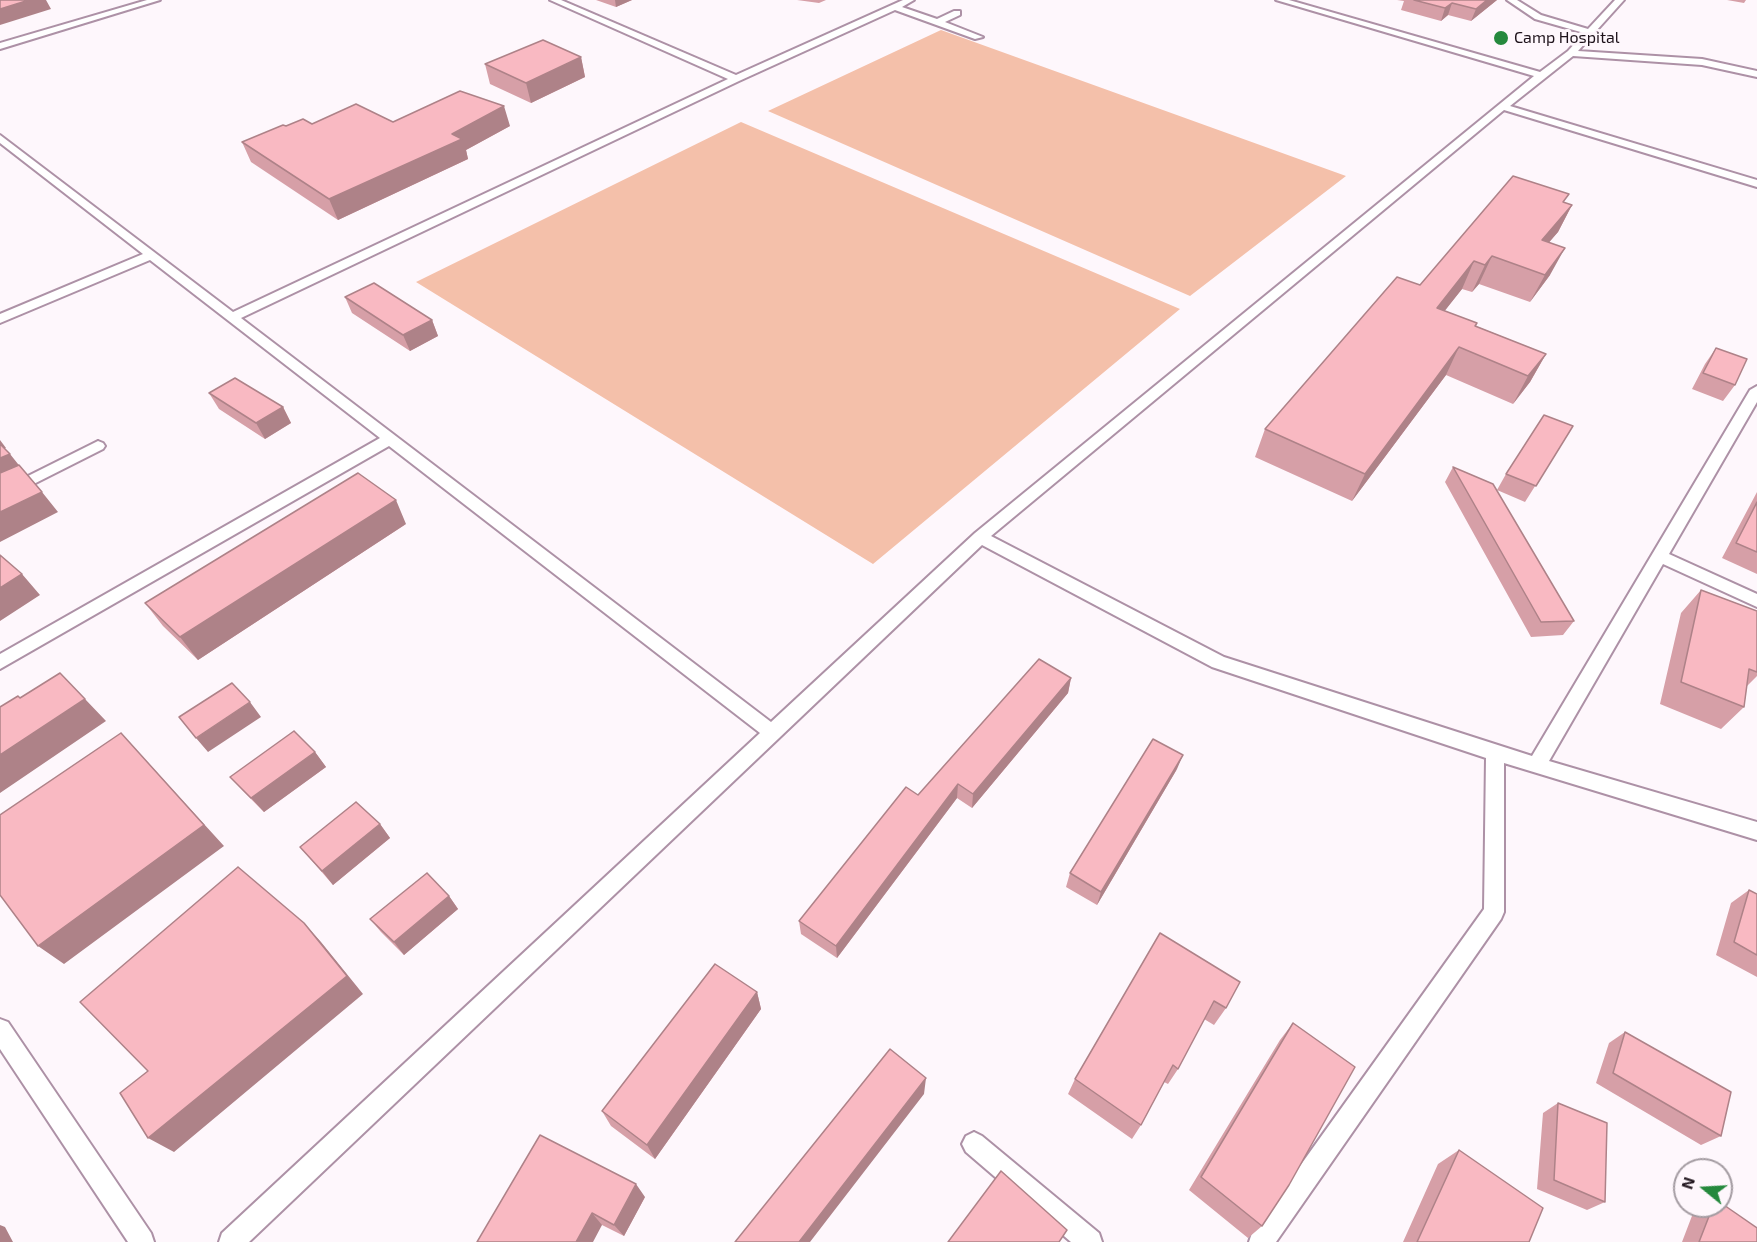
<!DOCTYPE html>
<html>
<head>
<meta charset="utf-8">
<style>
	body { margin:0 }
	#map { position:relative; width:1757px; height:1242px; overflow:hidden; background:#fef7fc; font-family:"Exo 2",sans-serif }
	canvas { display:block }
	.north { position:absolute; left:1673px; top:1158px; width:60px; height:60px; box-sizing:border-box; background:#fef7fc; border:2px solid #a49ca2; border-radius:50%; rotate:288deg; font-size:16px; font-weight:700; line-height:24px; text-align:center; color:#1e131b }
	.north::after { content:''; display:block; margin:auto; width:21px; height:27px; background:#25893d; clip-path:polygon(50% 0,100% 100%,50% 72%,0 100%) }
</style>
</head>
<body>
<div id="map">
<canvas width="1757" height="1242"></canvas>
<div class="north">N</div>
</div>
<script>
const context = document.querySelector('canvas').getContext('2d');
context.lineJoin = 'round';
function fillPath(path, color) {
  context.fillStyle = color;
  context.fill(path, 'evenodd');
}
function poly(rows) {
  const path = new Path2D();
  for (const r of rows) {
    path.moveTo(r[0], r[1]);
    for (let i = 2; i < r.length; i += 2) path.lineTo(r[i], r[i + 1]);
  }
  return path;
}
function trace(path, color, width, dash) {
  context.strokeStyle = color;
  context.lineWidth = width;
  context.lineCap = dash ? 'butt' : 'round';
  context.setLineDash(dash || []);
  context.stroke(path);
}
function drawText(font, color, halo, rows, align = 'center') {
  context.font = font + ' "Exo 2",sans-serif';
  context.lineWidth = 6;
  context.setLineDash([]);
  context.textBaseline = 'middle';
  context.strokeStyle = halo;
  context.fillStyle = color;
  for (const [text, x, y, turn = 0] of rows) {
    context.save();
    context.translate(x, y);
    context.rotate((+turn || 0) * Math.PI / 180);
    context.textAlign = isNaN(turn) ? turn : align;
    if (halo) context.strokeText(text, 0, 0);
    context.fillText(text, 0, 0);
    context.restore();
  }
}
fillPath(poly([
	[941,30,1346,176,1190,296,768,111],
	[741,122,1180,309,873,564,416,282]
]), '#f4c0aa');
const service = poly([
	[147,0,160,0,0,49,0,43,147,0],
	[550,0,561,0,736,75,903,0,914,0,902,7,937,19,954,11,960,11,960,15,945,22,983,37,975,39,895,10,739,81,241,318,771,722,975,533,1534,76,1276,0,1289,0,1540,72,1568,51,1584,33,1535,19,1507,0,1517,0,1541,15,1588,29,1615,0,1624,0,1578,51,1702,59,1757,71,1757,77,1702,65,1573,56,1510,106,1757,180,1757,187,1504,110,991,536,1224,657,1532,756,1750,390,1757,386,1757,402,1669,554,1757,594,1757,607,1663,564,1549,761,1757,822,1757,840,1504,763,1504,912,1501,919,1276,1242,1249,1242,1252,1233,1484,909,1486,758,1212,667,982,545,249,1242,219,1242,222,1233,760,733,389,446,0,669,0,654,380,438,150,260,0,323,0,314,143,254,0,143,0,135,233,312,728,79,550,0],
	[98,441,103,443,105,446,103,449,0,501,0,490,98,441],
	[0,1019,8,1022,151,1233,154,1242,128,1242,0,1049,0,1019],
	[974,1132,982,1136,1099,1233,1102,1242,1071,1242,966,1152,962,1144,966,1136,974,1132]
]);
trace(service, '#ad91a6', 4);
fillPath(service, '#fff');
fillPath(poly([
	[596,0,632,0,616,7],
	[797,0,826,0,819,3],
	[1397,0,1497,0,1471,21,1448,15,1441,21,1401,10,1404,1],
	[1727,0,1746,0,1744,3],
	[581,57,585,77,531,103,490,84,485,64],
	[393,122,510,126,466,150,468,159,338,220,251,162,242,142,286,126],
	[1572,205,1558,232,1549,242,1550,275,1530,302,1479,284,1472,292,1462,289,1444,311,1477,323,1476,326,1546,354,1530,382,1513,404,1446,375,1352,501,1255,457,1265,429,1420,285],
	[345,297,432,320,438,336,410,351,352,313],
	[1716,348,1735,385,1723,401,1692,389,1705,364],
	[209,393,283,407,291,423,265,439,219,409],
	[1573,426,1525,502,1497,490,1506,474],
	[1453,467,1574,621,1563,635,1531,637,1445,482],
	[1757,492,1757,574,1722,558],
	[406,524,198,660,163,626,145,603],
	[1701,590,1757,611,1757,676,1747,686,1744,707,1721,729,1660,704,1681,613],
	[1071,678,1068,693,972,808,957,798,837,958,801,934,799,921,918,795],
	[315,752,326,767,264,812,243,791,230,777],
	[1177,769,1097,905,1066,887,1070,873],
	[380,824,390,838,333,885,300,847],
	[1749,890,1757,894,1757,977,1716,955,1731,903],
	[449,896,458,909,404,955,381,932,370,919],
	[1160,933,1226,1008,1214,1025,1204,1019,1178,1069,1168,1084,1164,1082,1141,1125,1132,1139,1068,1094,1075,1079],
	[757,992,761,1009,655,1159,611,1126,602,1111],
	[1293,1023,1262,1226,1248,1238,1189,1190,1280,1040],
	[1625,1032,1721,1136,1701,1145,1596,1083,1609,1043],
	[1558,1103,1605,1202,1587,1210,1537,1189,1543,1113],
	[1459,1150,1529,1242,1403,1242,1438,1164],
	[645,1197,624,1236,602,1225,477,1242],
	[1699,1206,1721,1206,1757,1242,1682,1242,1695,1208]
]), '#d69fa7');
fillPath(poly([
	[29,0,46,0,51,9,0,25,0,9],
	[615,0,632,0,616,7],
	[1487,0,1497,0,1471,21,1476,9],
	[1452,3,1448,15,1441,21,1445,8],
	[581,57,585,77,531,103,526,83],
	[504,106,510,126,466,150,468,159,338,220,329,199],
	[1572,205,1558,232,1528,267,1542,240],
	[1565,248,1550,275,1530,302,1545,275],
	[1492,256,1479,284,1472,292,1485,265],
	[1474,261,1462,289,1425,336,1437,308],
	[432,320,438,336,410,351,403,335],
	[1459,347,1446,375,1352,501,1365,474],
	[1546,354,1530,382,1513,404,1528,376],
	[283,407,291,423,265,439,256,423],
	[0,440,6,448,1,450,0,449],
	[10,454,26,474,0,487,0,458],
	[42,492,58,512,0,542,0,512],
	[396,500,406,524,198,660,180,637],
	[22,574,40,595,0,621,0,588],
	[1071,678,1068,693,972,808,973,794],
	[85,699,106,721,0,793,0,755],
	[250,702,261,717,208,752,196,738],
	[121,733,224,846,64,964,38,946],
	[315,752,326,767,264,812,251,798],
	[1183,755,1177,769,1097,905,1101,892],
	[958,784,957,798,837,958,836,946],
	[380,824,390,838,333,885,322,871],
	[449,896,458,909,404,955,394,942],
	[304,923,321,942,363,994,174,1152,148,1138],
	[757,992,761,1009,655,1159,647,1145],
	[926,1078,924,1094,810,1242,799,1242],
	[636,1184,645,1197,624,1236,614,1225],
	[592,1213,602,1225,593,1242,576,1242],
	[0,1225,5,1227,13,1242,0,1242]
]), '#ae8288');
const building = poly([
	[0,0,29,0,0,9,0,0],
	[1414,0,1487,0,1476,9,1452,3,1445,8,1414,0],
	[543,40,581,57,526,83,485,64,543,40],
	[460,91,504,106,452,134,462,139,329,199,242,142,283,125,286,126,303,119,312,124,356,104,393,122,460,91],
	[1513,176,1569,194,1563,202,1572,205,1542,240,1565,248,1545,275,1492,256,1485,265,1474,261,1437,308,1477,323,1475,326,1546,354,1528,376,1459,347,1365,474,1265,429,1397,277,1420,285,1513,176],
	[374,283,432,320,403,335,345,297,374,283],
	[1716,348,1747,359,1735,385,1703,373,1716,348],
	[235,378,283,407,256,423,209,393,235,378],
	[1544,415,1573,426,1536,486,1506,474,1544,415],
	[0,444,10,454,0,458,0,444],
	[19,465,42,492,0,512,0,473,19,465],
	[1453,467,1493,484,1574,621,1541,622,1453,467],
	[358,473,396,500,180,637,145,603,358,473],
	[1757,502,1757,552,1736,543,1757,502],
	[0,555,22,574,0,588,0,555],
	[1701,590,1757,611,1757,672,1749,669,1744,707,1681,682,1701,590],
	[1039,659,1071,678,973,794,958,784,836,946,799,921,906,787,918,795,1039,659],
	[60,673,85,699,0,755,0,707,18,696,20,698,60,673],
	[232,683,250,702,196,738,179,717,232,683],
	[294,731,315,752,251,798,230,777,294,731],
	[121,733,204,825,38,946,0,895,0,815,121,733],
	[1153,739,1183,755,1101,892,1070,873,1153,739],
	[356,802,380,824,322,871,300,847,356,802],
	[238,867,304,923,347,976,148,1138,120,1093,148,1071,80,1002,238,867],
	[427,873,449,896,394,942,370,919,427,873],
	[1749,890,1757,894,1757,955,1734,942,1749,890],
	[1160,933,1240,982,1226,1008,1214,1001,1178,1069,1173,1065,1141,1125,1075,1079,1160,933],
	[715,964,757,992,647,1145,602,1111,715,964],
	[1293,1023,1355,1067,1289,1185,1262,1226,1201,1177,1293,1023],
	[1625,1032,1731,1092,1721,1136,1613,1073,1625,1032],
	[890,1049,926,1078,799,1242,735,1242,890,1049],
	[1558,1103,1607,1123,1605,1202,1554,1180,1558,1103],
	[540,1135,636,1184,614,1225,592,1213,576,1242,477,1242,540,1135],
	[1459,1150,1543,1208,1529,1242,1417,1242,1459,1150],
	[1001,1171,1067,1230,1059,1242,948,1242,1001,1171],
	[1721,1203,1757,1228,1757,1242,1699,1242,1713,1206,1721,1206,1721,1203]
]);
fillPath(building, '#f9b9c2');
trace(building, '#ae8288', 1.5);
for (const [x, y, r, color] of [
	[1501,38,8,"#25893d"]
]) {
  const dot = new Path2D();
  dot.arc(x, y, r, 0, 2 * Math.PI);
  context.fillStyle = color;
  context.fill(dot);
  trace(dot, '#fef7fc', 2);
}
drawText('16px', '#1e131b', '#fef7fc', [
	["Camp Hospital",1514,38]
], 'left');
</script>
</body>
</html>
